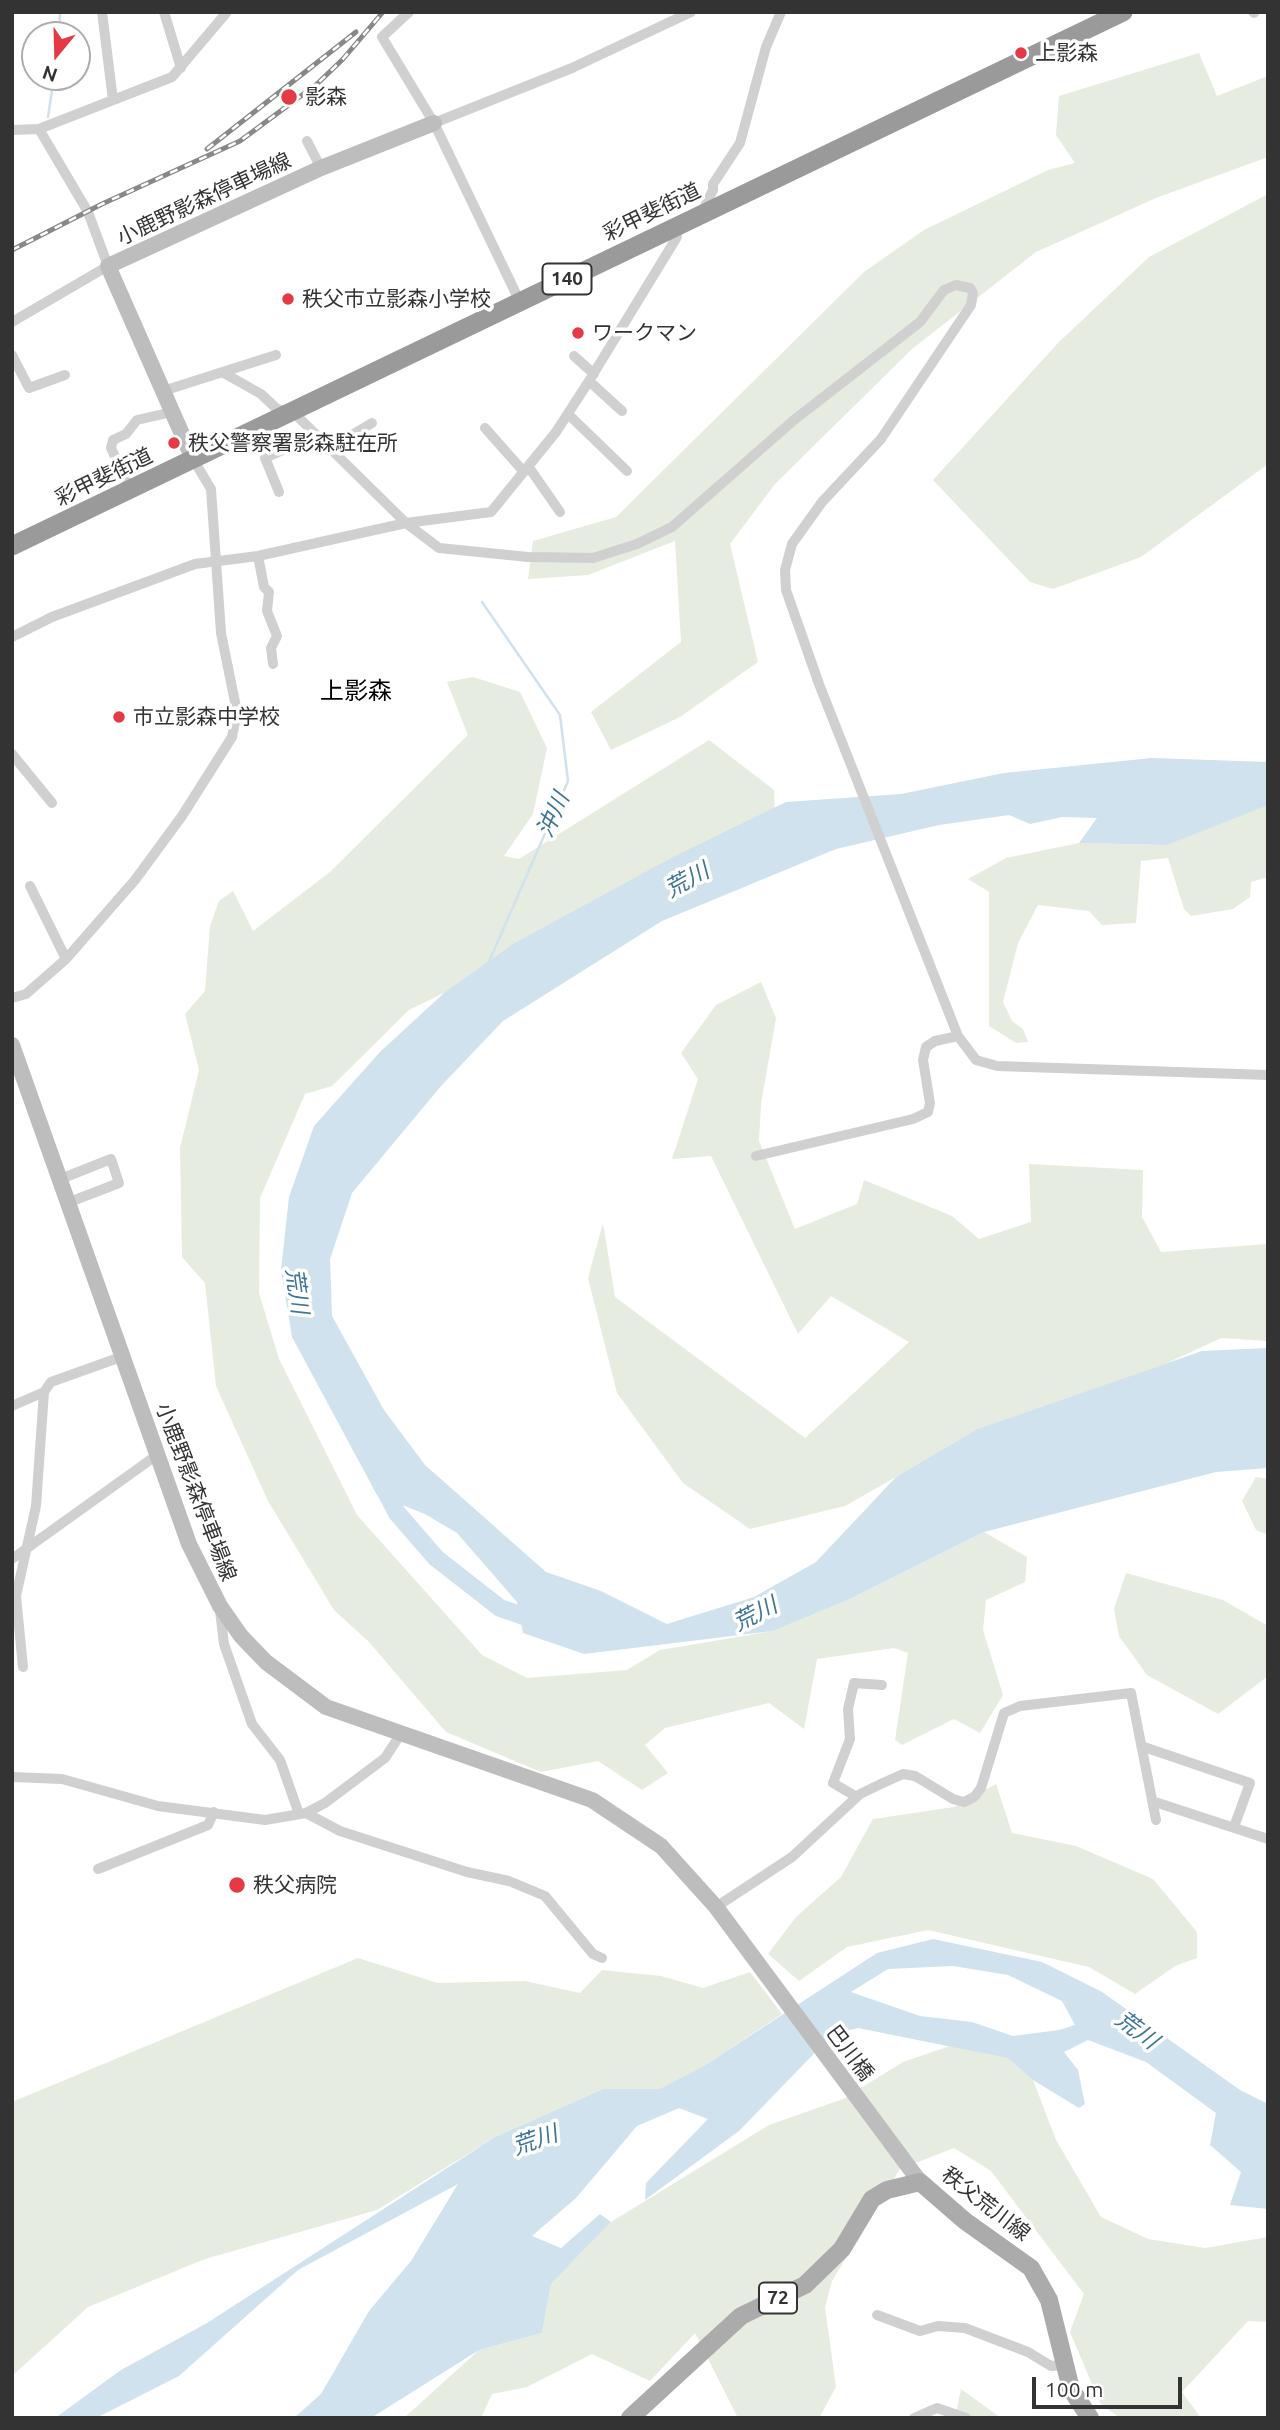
<!DOCTYPE html>
<html>
<head>
<meta charset="utf-8">
<style>
	body { margin:0 }
	#map { position:relative; width:1280px; height:2430px; overflow:hidden; background:#fff; font-family:Ubuntu,sans-serif }
	canvas { display:block }
	.frame { position:absolute; inset:0; border:14px solid #333; pointer-events:none }
	.north { position:absolute; left:21px; top:21px; width:70px; height:70px; box-sizing:border-box; background:#fff; border:2px solid #adadad; border-radius:50%; rotate:199deg; font-size:19px; font-weight:700; line-height:28px; text-align:center; color:#333 }
	.north::after { content:''; display:block; margin:auto; width:24px; height:32px; background:#e63946; clip-path:polygon(50% 0,100% 100%,50% 72%,0 100%) }
	.scale { position:absolute; left:1032px; top:2377px; width:150px; height:32px; box-sizing:border-box; border:4px solid #333; border-top:0; padding-left:9px; font-size:21px; line-height:24px; white-space:nowrap; color:#333; -webkit-text-stroke:5px #fff; paint-order:stroke }
</style>
</head>
<body>
<div id="map">
<canvas width="1280" height="2430"></canvas>
<div class="frame"></div>
<div class="north">N</div>
<div class="scale">100 m</div>
</div>
<script>
const context = document.querySelector('canvas').getContext('2d');
context.lineJoin = 'round';
function fillPath(path, color) {
  context.fillStyle = color;
  context.fill(path, 'evenodd');
}
function poly(rows) {
  const path = new Path2D();
  for (const r of rows) {
    path.moveTo(r[0], r[1]);
    for (let i = 2; i < r.length; i += 2) path.lineTo(r[i], r[i + 1]);
  }
  return path;
}
function trace(path, color, width, dash) {
  context.strokeStyle = color;
  context.lineWidth = width;
  context.lineCap = dash ? 'butt' : 'round';
  context.setLineDash(dash || []);
  context.stroke(path);
}
function drawText(font, color, halo, rows, align = 'center') {
  context.font = font + ' Ubuntu,"Noto Sans JP",sans-serif';
  context.lineWidth = 7;
  context.setLineDash([]);
  context.textBaseline = 'middle';
  context.strokeStyle = halo;
  context.fillStyle = color;
  for (const [text, x, y, turn = 0] of rows) {
    context.save();
    context.translate(x, y);
    context.rotate((+turn || 0) * Math.PI / 180);
    context.textAlign = isNaN(turn) ? turn : align;
    if (halo) context.strokeText(text, 0, 0);
    context.fillText(text, 0, 0);
    context.restore();
  }
}
fillPath(poly([
	[1199,53,1217,96,1268,76,1268,157,1156,198,1036,252,912,349,775,484,730,544,758,662,680,717,611,750,591,712,681,642,675,541,588,575,528,579,533,541,616,517,864,272,924,230,1048,170,1075,163,1056,135,1059,96],
	[1268,194,1268,464,1141,557,1053,589,1030,582,933,480,1058,343,1149,257],
	[473,677,520,692,547,748,533,814,504,856,519,859,709,740,774,790,775,821,585,924,409,1010,332,1086,305,1094,260,1198,259,1293,279,1359,357,1515,482,1655,527,1678,627,1670,660,1650,773,1631,850,1599,984,1532,1027,1557,1025,1582,986,1600,983,1630,1003,1695,980,1733,954,1719,902,1745,895,1740,908,1653,894,1648,817,1659,804,1729,769,1703,665,1728,645,1745,668,1773,642,1790,598,1761,541,1772,446,1732,369,1642,334,1610,268,1501,216,1386,205,1283,182,1257,180,1148,199,1070,185,1014,205,991,210,926,219,901,233,891,253,931,330,872,468,735,447,682],
	[1261,805,1268,805,1268,877,1251,882,1250,897,1233,909,1191,916,1184,909,1168,858,1141,861,1136,923,1102,925,1089,911,1038,905,1018,943,1003,1002,1012,1021,1023,1029,1028,1042,1016,1043,989,1026,989,892,968,879,1006,858,1079,843,1167,845],
	[761,982,776,1018,761,1104,759,1141,795,1229,857,1204,864,1180,952,1216,979,1239,1031,1222,1029,1164,1143,1170,1142,1217,1161,1252,1268,1244,1268,1341,1221,1338,1165,1364,982,1428,845,1506,750,1529,683,1483,617,1393,588,1278,603,1223,615,1297,805,1438,909,1342,831,1296,798,1334,711,1156,672,1159,698,1079,681,1053,716,1005],
	[1256,1477,1268,1479,1268,1535,1256,1530,1242,1501],
	[1126,1573,1223,1600,1268,1626,1268,1676,1218,1714,1147,1675,1119,1636,1114,1609],
	[996,1784,1012,1833,1076,1846,1153,1879,1197,1932,1197,1958,1175,1966,1135,1994,1089,1967,928,1930,847,1947,799,1981,768,1954,796,1917,841,1877,873,1819,954,1807],
	[358,1958,438,1983,525,1981,580,1993,602,1970,661,1976,703,1988,750,1972,782,2014,702,2067,660,2090,603,2089,495,2137,377,2210,205,2259,88,2307,12,2376,12,2102],
	[950,2046,1007,2058,1033,2080,1056,2140,1101,2217,1148,2239,1205,2248,1268,2237,1268,2322,1248,2321,1182,2392,1201,2418,1120,2418,1100,2403,1070,2332,1084,2294,991,2171,954,2148,900,2169,832,2281,825,2307,836,2387,819,2418,738,2418,695,2333,650,2381,592,2354,527,2387,492,2394,481,2418,404,2418,479,2350,542,2333,551,2284,611,2222,769,2125,843,2099,903,2062],
	[961,2389,1001,2418,955,2418]
]), '#e6ecdf');
fillPath(poly([
	[1152,758,1268,762,1268,805,1167,845,1079,843,1097,818,1062,817,1030,824,1009,815,939,825,836,849,662,921,503,1021,441,1086,352,1193,330,1259,332,1316,384,1410,425,1465,546,1572,601,1591,667,1624,754,1597,816,1562,896,1477,978,1429,1202,1351,1268,1348,1268,1468,1216,1472,984,1532,850,1599,773,1631,584,1654,523,1633,517,1602,457,1533,425,1514,377,1495,292,1337,281,1270,289,1197,314,1126,380,1052,444,993,513,944,673,857,786,802,901,794,1004,773],
	[933,1939,1042,1962,1102,1992,1240,2090,1268,2104,1268,2209,1230,2205,1241,2172,1210,2145,1216,2113,1146,2062,1088,2040,1064,2052,1078,2070,1085,2104,1079,2108,1033,2080,1007,2058,858,2028,833,2034,739,2131,645,2200,646,2183,708,2119,679,2108,637,2126,576,2198,532,2236,561,2248,600,2214,611,2222,551,2284,542,2333,479,2350,371,2418,294,2418,321,2394,369,2311,411,2261,458,2184,298,2270,179,2376,96,2418,55,2418,121,2370,207,2323,495,2137,603,2089,660,2089,702,2067,877,1953],
	[953,1966,1008,1975,1062,2001,1075,2025,1059,2030,1013,2036,972,2022,920,2016,851,1992,888,1969]
]), '#cfe2ee');
trace(poly([
	[59,35,60,12],
	[48,117,54,77],
	[482,602,560,715,568,781,488,964]
]), '#cfe2ee', 2.5);
trace(poly([
	[380,1481,397,1513,436,1558,500,1608,541,1622]
]), '#cfe2ee', 18);
trace(poly([
	[102,12,113,100],
	[164,12,181,68],
	[409,12,382,37,434,123,520,302],
	[1253,12,1254,13],
	[434,123,572,68,691,12],
	[12,130,39,129,172,77,227,12],
	[307,141,321,168],
	[702,212,713,190,713,184,740,143,766,47,781,12],
	[12,322,108,266,88,212,39,129],
	[12,355,29,388,65,375],
	[574,356,594,374],
	[222,372,261,394,278,410,291,410,406,523,439,548,528,557,593,558,637,544,672,527,794,420,920,322,944,290,956,285,970,288,973,293,971,305,881,439,822,502,792,544,785,570,786,590,819,684,958,1036,976,1060,997,1066,1268,1075],
	[589,381,622,411],
	[163,391,276,355],
	[568,414,627,471],
	[485,428,524,472],
	[330,448,372,423],
	[528,466,560,512],
	[130,489,111,448,113,440,126,434,137,420,172,412],
	[279,492,265,458,317,435],
	[258,556,264,587,269,592,267,611,277,636,271,648,273,664],
	[12,637,52,617,195,564,258,556,406,523,491,512,556,432,589,381,677,237,675,227],
	[12,754,52,803],
	[30,886,66,959],
	[12,998,26,994,66,959,135,880,182,816,232,737,237,712,221,633,211,489,193,459],
	[756,1156,913,1119,928,1112,930,1103,923,1060,926,1047,935,1041,958,1036],
	[58,1180,111,1159,119,1183,67,1203],
	[12,1406,44,1392],
	[12,1559,157,1455],
	[220,1611,224,1644,252,1724,280,1760,299,1814],
	[23,1667,16,1596,36,1506,44,1392,51,1382,121,1357],
	[1144,1747,1250,1783,1234,1827],
	[12,1777,62,1779,158,1806,265,1820,306,1813,325,1803,385,1758,400,1735],
	[857,1797,833,1783,850,1739,848,1709,854,1683,882,1685],
	[1152,1801,1268,1839],
	[306,1813,340,1831,467,1872,509,1881,545,1896,593,1954,602,1958],
	[98,1869,208,1825,214,1812],
	[716,1907,792,1857,860,1794,883,1783,903,1774,915,1776,953,1799,964,1802,974,1797,981,1788,1004,1713,1020,1706,1131,1693,1156,1820],
	[877,2315,920,2331,938,2326,965,2328,1028,2352,1051,2366,1065,2365],
	[914,2418,937,2408,966,2418]
]), '#d0d0d0', 10);
trace(poly([
	[193,459,108,266,321,168,434,123],
	[12,1045,189,1544,220,1606,241,1636,266,1662,326,1707,592,1800,661,1846,716,1907,920,2182]
]), '#bdbdbd', 16);
trace(poly([
	[630,2418,741,2316,805,2285,842,2249,872,2199,887,2190,920,2182,965,2221,1031,2268,1049,2300,1071,2389,1090,2418]
]), '#ababab', 18);
trace(poly([
	[12,546,1123,12]
]), '#9a9a9a', 19);
const rail = poly([
	[207,149,356,32],
	[12,250,102,204,240,141,317,84,343,59,383,12]
]);
trace(rail, '#888', 5);
trace(rail, '#fff', 2.5, [8]);
for (const [x, y, r, color] of [
	[1021,53,7,"#e63946"],
	[289,97,9,"#e63946"],
	[288,299,7,"#e63946"],
	[578,333,7,"#e63946"],
	[174,443,7,"#e63946"],
	[119,717,7,"#e63946"],
	[237,1885,9,"#e63946"]
]) {
  const dot = new Path2D();
  dot.arc(x, y, r, 0, 2 * Math.PI);
  context.fillStyle = color;
  context.fill(dot);
  trace(dot, '#fff', 2.5);
}
for (const [x, y, w] of [
	[567,279,49],
	[778,2298,38]
]) {
  const box = new Path2D();
  box.roundRect(x - w / 2, y - 15.5, w, 31, 5);
  context.fillStyle = '#fff';
  context.fill(box);
  trace(box, '#333', 2);
}
drawText('bold 19px', '#333', null, [
	["140",567,279],
	["72",778,2298]
]);
drawText('21px', '#333', '#fff', [
	["上影森",1035,53],
	["影森",305,97],
	["秩父市立影森小学校",302,299],
	["ワークマン",592,333],
	["秩父警察署影森駐在所",188,443],
	["市立影森中学校",133,717],
	["秩父病院",253,1885]
], 'left');
drawText('21px', '#333', '#fff', [
	["小鹿野影森停車場線",204,199,-25],
	["彩甲斐街道",652,212,-26],
	["彩甲斐街道",104,477,-26],
	["小鹿野影森停車場線",196,1492,69],
	["巴川橋",850,2053,53],
	["秩父荒川線",986,2204,38]
]);
drawText('italic 23px', '#3f7597', '#fff', [
	["沖川",553,815,-66],
	["荒川",687,880,-29],
	["荒川",297,1291,82],
	["荒川",755,1614,-27],
	["荒川",1137,2030,37],
	["荒川",535,2140,-19]
]);
drawText('24px', '#000', '#fff', [
	["上影森",356,691]
]);
</script>
</body>
</html>
